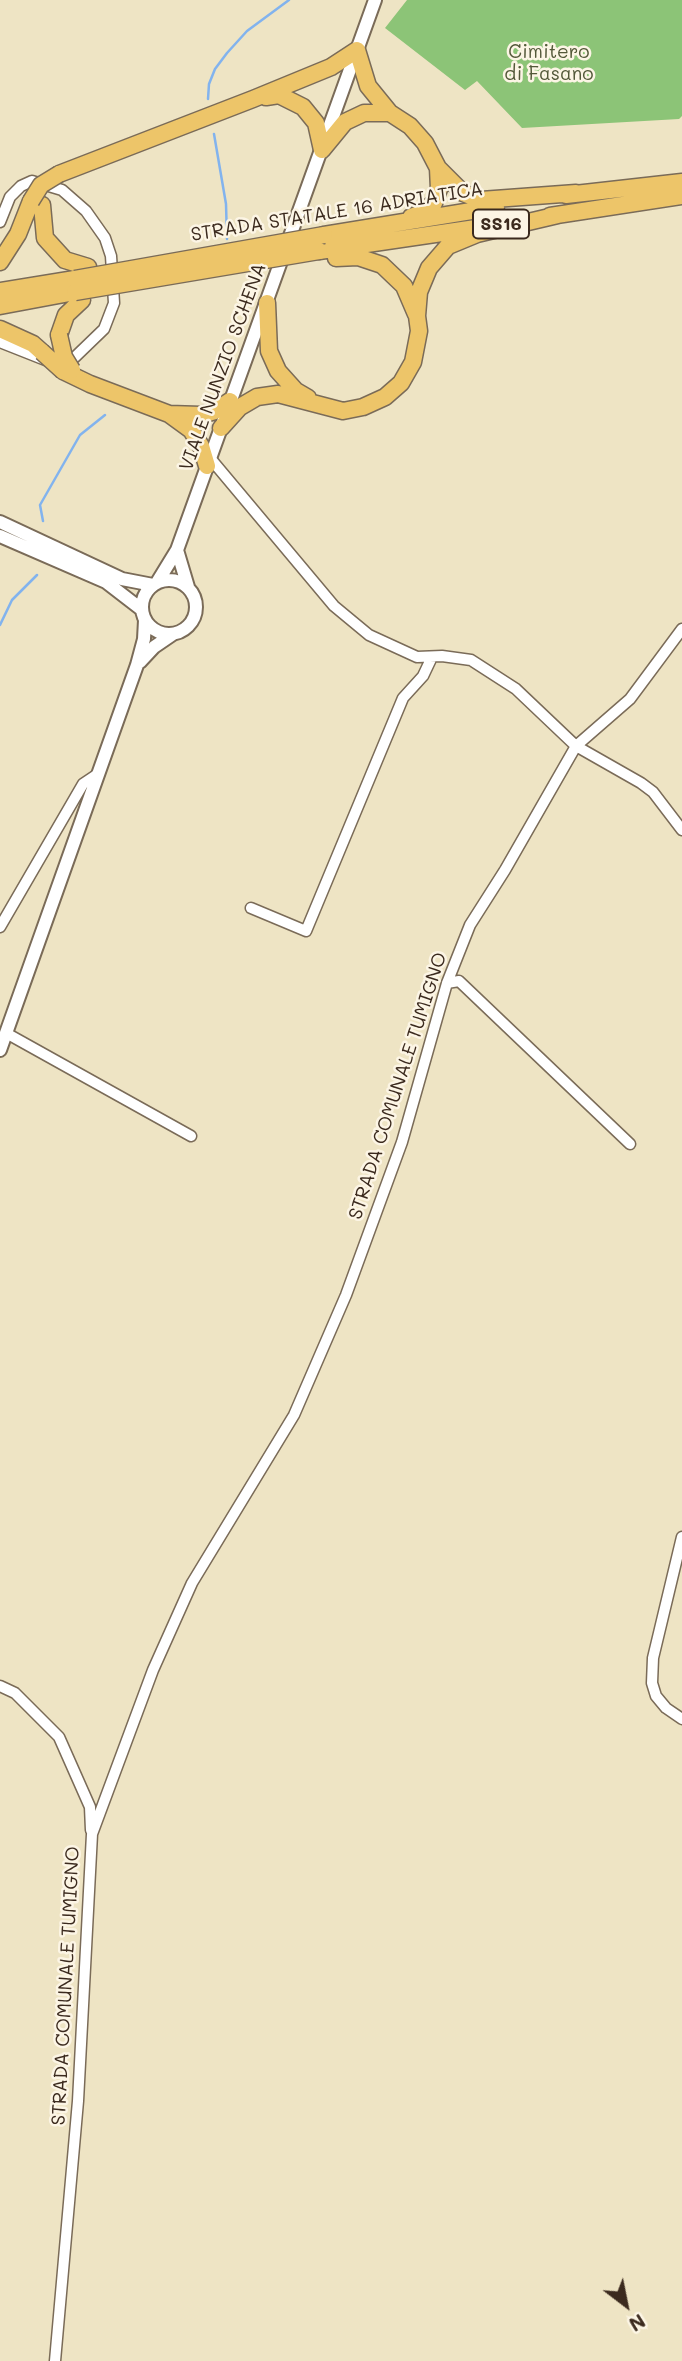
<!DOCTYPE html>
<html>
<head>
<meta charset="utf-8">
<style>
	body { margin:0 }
	#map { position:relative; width:682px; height:2361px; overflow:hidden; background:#eee4c4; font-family:Mali,sans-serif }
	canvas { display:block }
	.north { position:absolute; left:591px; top:2270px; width:70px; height:70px; -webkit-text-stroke:5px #fcf5e5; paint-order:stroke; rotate:148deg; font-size:19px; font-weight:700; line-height:28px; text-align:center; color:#3b2a1e }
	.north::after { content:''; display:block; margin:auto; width:24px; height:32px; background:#3b2a1e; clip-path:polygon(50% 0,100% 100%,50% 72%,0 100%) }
</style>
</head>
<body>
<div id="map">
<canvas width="682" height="2361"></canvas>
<div class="north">N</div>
</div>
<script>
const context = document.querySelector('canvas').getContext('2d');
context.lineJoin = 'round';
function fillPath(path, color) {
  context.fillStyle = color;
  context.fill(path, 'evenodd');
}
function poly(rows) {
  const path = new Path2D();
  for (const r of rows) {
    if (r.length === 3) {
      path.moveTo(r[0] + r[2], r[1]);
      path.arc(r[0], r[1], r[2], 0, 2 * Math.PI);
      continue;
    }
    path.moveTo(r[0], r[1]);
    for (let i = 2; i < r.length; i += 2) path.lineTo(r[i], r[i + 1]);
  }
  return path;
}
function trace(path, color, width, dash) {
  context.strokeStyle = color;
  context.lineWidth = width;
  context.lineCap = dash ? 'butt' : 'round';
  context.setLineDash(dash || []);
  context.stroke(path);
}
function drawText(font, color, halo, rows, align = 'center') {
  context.font = font + ' Mali,sans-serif';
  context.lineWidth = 5;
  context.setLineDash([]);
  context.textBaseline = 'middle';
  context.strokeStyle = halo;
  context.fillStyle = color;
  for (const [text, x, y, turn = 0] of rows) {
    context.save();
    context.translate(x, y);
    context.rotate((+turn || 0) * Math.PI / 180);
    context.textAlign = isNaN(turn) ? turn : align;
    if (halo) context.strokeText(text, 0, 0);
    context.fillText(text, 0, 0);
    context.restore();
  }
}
fillPath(poly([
	[407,0,682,0,682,116,679,119,522,128,477,81,465,90,385,28]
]), '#8cc477');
trace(poly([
	[208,99,209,84,215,69,227,53,247,31,289,0],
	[214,134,226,204,227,239],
	[43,521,40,505,80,435,105,415],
	[0,625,12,600,37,575]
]), '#82b3ee', 2.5);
const minor = poly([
	[0,222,10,197,21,186,32,181,62,190,86,211,105,238,111,256,114,303,104,329,75,357,63,361],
	[0,342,48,361],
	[210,458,334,606,369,635,417,657,442,656,471,660,516,689,576,746,641,783,653,792,682,830],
	[251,908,306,931,403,698,423,676,432,657],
	[0,927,83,784,98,774],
	[447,983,459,981,630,1144],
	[6,1033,191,1136],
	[682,1537,653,1658,652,1683,656,1696,666,1708,682,1719],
	[0,1686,15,1693,59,1737,90,1807,91,1830],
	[55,2361,78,2101,92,1834,153,1670,192,1583,294,1415,346,1295,402,1142,447,983,470,925,505,870,576,746,630,699,682,629]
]);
const tertiary = poly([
	[0,522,122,579,153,585],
	[0,536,106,582,141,609],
	[177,550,188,587],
	[169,607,27],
	[158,581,177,550,375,0],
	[140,662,154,647,173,634],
	[0,1050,137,665,144,639,145,620]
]);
const trunk = poly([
	[266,97,279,95,303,107,316,123,322,150],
	[322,150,345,122,364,113,390,113],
	[59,174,253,99,331,67,357,50,368,86,390,113,410,126,425,143,438,168,463,193,481,200,576,193],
	[566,195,682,182],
	[42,205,45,238,65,260,88,267],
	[550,216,682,196],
	[411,217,419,214,434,203,439,189,438,168],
	[324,235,496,207],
	[319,251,476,228],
	[336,258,358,257,382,265,404,286,416,314],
	[0,262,18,234,31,201],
	[0,291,75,279],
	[267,303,269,351,278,371,296,391,308,398],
	[0,306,75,292],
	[0,329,33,344,42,352],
	[59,335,66,315,82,300],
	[63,371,90,384,169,414,191,430,201,446,207,466],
	[169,414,201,415,215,411,230,401],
	[221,428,240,407,257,397,278,394,343,411,363,407,385,397,401,383,413,362,419,331,417,316,419,292,429,268,448,246,477,234,558,215]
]);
trace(minor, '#7a6b58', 13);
trace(tertiary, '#7a6b58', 16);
trace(trunk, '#7a6b58', 19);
trace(minor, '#fff', 10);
trace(tertiary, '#fff', 12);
trace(trunk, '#edc569', 16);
const trunkBridge = poly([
	[31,201,41,185,59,174],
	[75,279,324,235],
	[75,292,319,251],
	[59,335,64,357,72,370],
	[42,352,63,371]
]);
trace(trunkBridge, '#7a6b58', 19, []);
trace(trunkBridge, '#edc569', 16);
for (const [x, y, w] of [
	[501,224,56]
]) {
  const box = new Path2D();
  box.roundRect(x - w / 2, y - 14.5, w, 29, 5);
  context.fillStyle = '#fcf5e5';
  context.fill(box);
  trace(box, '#3b2a1e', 2);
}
drawText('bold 18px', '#3b2a1e', null, [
	["SS16",501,224]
]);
drawText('19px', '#535839', '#fcf5e5', [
	["Cimitero",549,52],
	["di Fasano",549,74]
]);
drawText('19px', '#3b2a1e', '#fcf5e5', [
	["STRADA STATALE 16 ADRIATICA",337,212,-9],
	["VIALE NUNZIO SCHENA",223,367,-70],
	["STRADA COMUNALE TUMIGNO",398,1086,-72],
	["STRADA COMUNALE TUMIGNO",66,1986,-87]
]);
</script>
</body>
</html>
